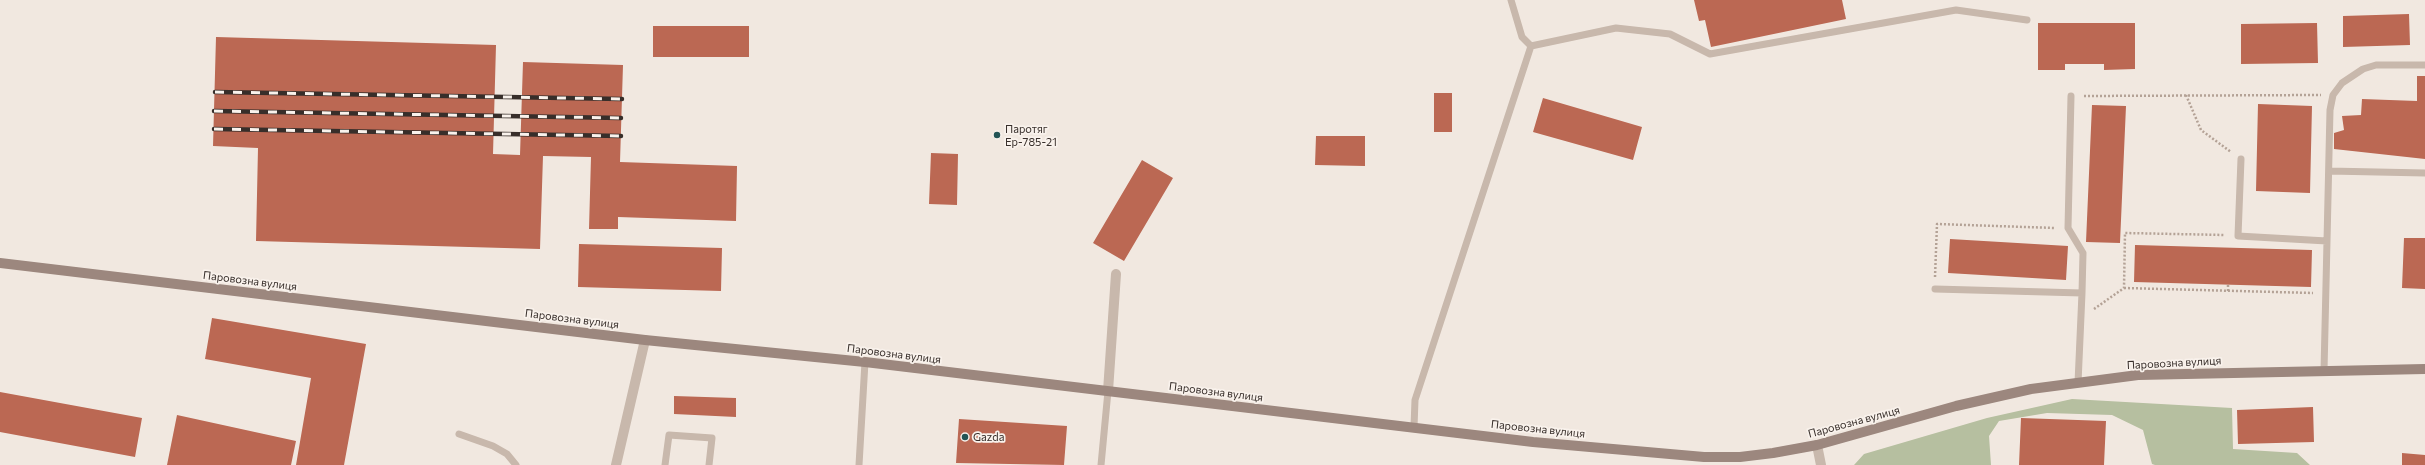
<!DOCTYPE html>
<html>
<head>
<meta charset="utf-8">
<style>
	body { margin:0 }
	canvas { display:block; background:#f1e8e0 }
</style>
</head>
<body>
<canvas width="2425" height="465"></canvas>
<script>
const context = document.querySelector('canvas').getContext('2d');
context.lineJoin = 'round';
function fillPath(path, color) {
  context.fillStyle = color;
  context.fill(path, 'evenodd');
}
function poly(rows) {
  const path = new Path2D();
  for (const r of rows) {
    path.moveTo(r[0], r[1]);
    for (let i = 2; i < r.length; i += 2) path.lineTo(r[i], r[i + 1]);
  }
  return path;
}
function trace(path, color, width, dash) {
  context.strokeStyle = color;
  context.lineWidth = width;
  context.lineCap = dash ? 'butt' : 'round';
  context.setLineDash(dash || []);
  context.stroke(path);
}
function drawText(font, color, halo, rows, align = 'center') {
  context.font = font + ' Commissioner,sans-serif';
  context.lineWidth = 3.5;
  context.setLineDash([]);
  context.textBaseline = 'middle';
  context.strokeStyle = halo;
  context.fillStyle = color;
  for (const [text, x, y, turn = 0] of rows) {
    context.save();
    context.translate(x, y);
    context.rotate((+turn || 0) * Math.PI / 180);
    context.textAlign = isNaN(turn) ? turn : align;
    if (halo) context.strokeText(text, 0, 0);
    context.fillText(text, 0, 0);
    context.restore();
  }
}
fillPath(poly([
	[2072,399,2232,408,2233,449,2297,453,2310,465,2155,465,2152,464,2143,430,2112,415,2047,413,1999,421,1989,436,1991,465,1854,465,1864,454,1987,418]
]), '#b6bfa0');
fillPath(poly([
	[1694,0,1842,0,1846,19,1711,47,1705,20,1699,21],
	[2409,14,2410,45,2343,47,2343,16],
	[2038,23,2135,23,2135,69,2104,70,2104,64,2065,64,2065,70,2038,70],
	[2317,23,2318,63,2241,64,2241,24],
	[653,26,749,26,749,57,653,57],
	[216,37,496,45,493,154,520,155,523,62,623,65,620,162,737,166,736,221,618,217,618,229,589,229,591,157,543,156,540,249,256,241,258,148,213,146],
	[2417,76,2425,76,2425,159,2334,149,2334,133,2344,130,2342,116,2361,115,2362,99,2417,101],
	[1434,93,1452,93,1452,132,1434,132],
	[1543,98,1642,127,1633,160,1533,132],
	[2258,104,2312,106,2310,193,2256,191],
	[2092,105,2126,106,2120,243,2086,242],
	[1316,136,1365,136,1365,166,1315,165],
	[931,153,958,154,957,205,929,204],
	[1142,160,1173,178,1124,261,1093,243],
	[2404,238,2425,238,2425,289,2402,288],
	[1950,239,2068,246,2066,280,1948,273],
	[579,244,722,248,721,291,578,287],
	[2135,245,2312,250,2311,287,2134,282],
	[212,318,366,344,344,465,296,465,311,378,205,359],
	[0,392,142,418,135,457,0,432],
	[674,396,736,398,736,417,674,414],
	[2313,407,2314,442,2238,444,2237,410],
	[177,415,296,441,291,465,167,465],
	[2021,418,2106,421,2104,465,2019,465],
	[959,419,1067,426,1064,465,956,463],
	[2402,453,2425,455,2425,465,2402,465]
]), '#bb6853');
trace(poly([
	[2186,95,2201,130,2231,152],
	[2084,96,2321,95],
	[1935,277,1937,224,2055,228],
	[2124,288,2313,293],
	[2228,291,2228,285],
	[2094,309,2124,288,2125,233,2225,235]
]), '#b4a296', 2.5, [2, 2]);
trace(poly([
	[1531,46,1616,28,1670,34,1710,54,1956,10,2027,20],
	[2071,96,2068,228,2083,253,2082,293],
	[2241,159,2238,236,2327,241,2324,371],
	[2329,171,2425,173],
	[2327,241,2330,110,2333,95,2342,83,2363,69,2376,65,2425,65],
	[1935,289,2082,293,2078,383],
	[1414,427,1415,400,1531,46,1522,37,1511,0],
	[459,434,493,446,507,454,516,465],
	[665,465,669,435,712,438,709,465],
	[859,465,865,362],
	[1101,465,1108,391]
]), '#c8b8ac', 7);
trace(poly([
	[1108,391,1116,274],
	[1817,445,1821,465]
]), '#c8b8ac', 10);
trace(poly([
	[616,465,645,340]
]), '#c8b8ac', 10);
trace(poly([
	[0,263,645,340,865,362,1533,442,1704,457,1740,457,1773,453,1817,445,1956,406,2031,389,2138,375,2425,369]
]), '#9c877e', 10);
const rail = poly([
	[215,92,622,99],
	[214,111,621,118],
	[214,129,621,136]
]);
trace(rail, '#372e2a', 4.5);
trace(rail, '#f9f2ec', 3, [9]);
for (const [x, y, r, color] of [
	[997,135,4,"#235455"],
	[965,437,4,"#235455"]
]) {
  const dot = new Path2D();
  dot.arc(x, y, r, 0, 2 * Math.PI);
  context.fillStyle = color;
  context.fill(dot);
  trace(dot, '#f9f2ec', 1.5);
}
drawText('11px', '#372e2a', '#f9f2ec', [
	["Паротяг",1005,129],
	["Ер-785-21",1005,142],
	["Gazda",973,437]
], 'left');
drawText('11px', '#372e2a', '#f9f2ec', [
	["Паровозна вулиця",250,281,7],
	["Паровозна вулиця",572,319,7],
	["Паровозна вулиця",894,354,7],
	["Паровозна вулиця",2174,363,-3],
	["Паровозна вулиця",1216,392,7],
	["Паровозна вулиця",1854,422,-15],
	["Паровозна вулиця",1538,429,6]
]);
</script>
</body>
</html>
